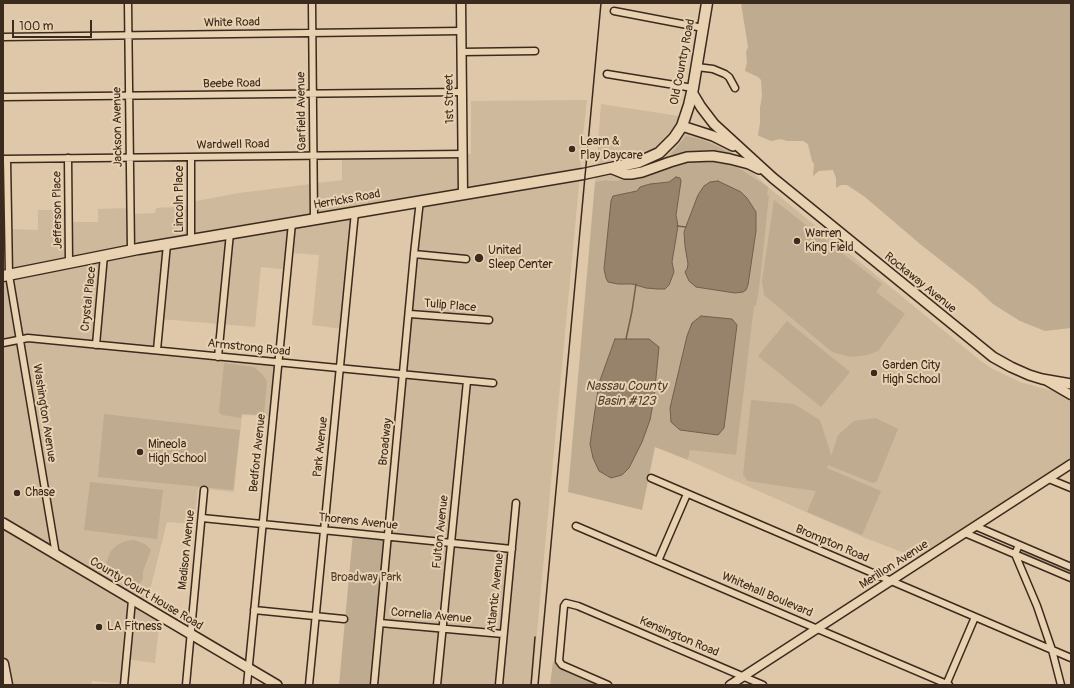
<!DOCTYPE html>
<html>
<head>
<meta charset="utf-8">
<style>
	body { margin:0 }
	#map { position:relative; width:1074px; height:688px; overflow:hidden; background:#dec8a9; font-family:Pangolin,sans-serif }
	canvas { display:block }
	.frame { position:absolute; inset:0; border:4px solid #3b2a1e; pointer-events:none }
	.scale { position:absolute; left:12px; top:20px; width:80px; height:18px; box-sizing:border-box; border:2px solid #3b2a1e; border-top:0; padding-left:5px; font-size:12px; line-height:14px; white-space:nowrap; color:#3b2a1e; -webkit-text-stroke:3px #e8d2b2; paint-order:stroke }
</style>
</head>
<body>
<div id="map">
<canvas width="1074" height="688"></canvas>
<div class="frame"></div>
<div class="scale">100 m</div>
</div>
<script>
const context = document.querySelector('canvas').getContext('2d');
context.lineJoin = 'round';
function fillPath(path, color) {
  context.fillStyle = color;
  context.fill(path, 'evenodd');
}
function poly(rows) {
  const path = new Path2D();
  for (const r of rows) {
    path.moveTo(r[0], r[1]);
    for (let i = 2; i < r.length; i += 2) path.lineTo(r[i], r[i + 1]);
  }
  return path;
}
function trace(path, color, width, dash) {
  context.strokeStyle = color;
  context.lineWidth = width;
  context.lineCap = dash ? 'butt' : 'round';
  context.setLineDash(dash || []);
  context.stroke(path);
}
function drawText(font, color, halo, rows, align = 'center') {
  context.font = font + ' Pangolin,sans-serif';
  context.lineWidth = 4;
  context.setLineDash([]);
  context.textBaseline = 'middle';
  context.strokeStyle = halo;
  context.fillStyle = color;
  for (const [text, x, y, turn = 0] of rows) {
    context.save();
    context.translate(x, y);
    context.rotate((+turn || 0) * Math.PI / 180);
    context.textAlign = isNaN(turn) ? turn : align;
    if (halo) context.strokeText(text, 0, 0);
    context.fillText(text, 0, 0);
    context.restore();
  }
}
fillPath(poly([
	[587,100,580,163,581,163,532,685,374,685,421,201,355,212,343,329,312,325,319,255,291,253,290,270,261,267,255,327,160,319,157,350,277,363,272,416,242,415,234,492,198,488,194,524,167,522,147,602,60,552,23,340,20,340,56,554,160,617,155,663,127,659,125,684,92,681,91,685,3,685,3,159,7,159,8,229,38,230,38,210,69,210,69,222,98,222,98,209,130,208,130,214,155,213,156,208,191,206,191,202,239,193,342,180,342,156,471,154,471,101],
	[601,104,685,117,682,126,714,136,768,187,981,361,991,368,1020,382,1045,389,1062,392,1071,398,1071,462,920,562,911,551,907,554,863,537,688,460,690,449,736,455,674,165,658,171,615,181,605,180,595,182]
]), '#ceb99c');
fillPath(poly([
	[741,3,1071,3,1071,328,1045,331,1020,321,993,304,976,288,920,244,865,197,847,185,841,185,836,188,836,178,833,170,819,171,813,176,814,164,812,161,808,144,803,141,787,141,781,139,771,141,759,136,758,135,760,123,760,108,762,96,761,80,758,77,745,71,747,62,746,52,748,47],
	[686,136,703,140,731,153,729,156,690,152,673,156,671,154],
	[695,160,717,161,737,167,768,187,767,194,769,196,759,289,756,306,754,306,736,455,690,450,688,460,655,447,642,510,568,492,595,182,605,180,615,181,658,171],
	[774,200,882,284,876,292,905,314,878,351,867,355,850,357,832,352,764,295,762,281],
	[787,321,850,372,821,407,758,356],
	[224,363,254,367,262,374,267,381,264,415,242,414,241,418,222,415,219,412],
	[751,400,794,404,820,420,829,448,831,456,838,435,854,421,876,418,898,429,877,481,873,483,828,465,827,468,881,491,862,535,807,512,816,491,748,481,743,475],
	[104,414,240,430,233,490,98,477],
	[90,482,163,490,157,539,84,530],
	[353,533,388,536,374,685,339,685],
	[134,540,145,544,151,550,143,571,143,578,138,588,103,571,110,552,117,545,126,541],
	[1020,547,1071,569,1071,577,1016,554],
	[553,662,605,685,550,685]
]), '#bfab90');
const water = poly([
	[676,177,680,178,681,181,676,215,678,226,672,262,674,272,669,285,665,289,658,289,646,288,632,284,618,284,608,282,606,278,604,269,611,201,613,196,637,191,640,187,650,184,669,182,676,177],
	[718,181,741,192,747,198,756,212,756,231,748,285,746,290,743,292,735,293,696,287,689,281,685,272,687,269,688,264,685,246,684,232,688,221,698,195,704,186,710,182,718,181],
	[701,316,732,319,737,325,724,428,718,435,680,430,671,422,670,408,687,336,692,323,701,316],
	[615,339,649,339,659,347,654,398,650,420,642,442,629,468,622,475,611,478,599,471,593,458,590,444,599,383,615,339]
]);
fillPath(water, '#97836c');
trace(water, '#725f4d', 1);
trace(poly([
	[677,226,686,227],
	[626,339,632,311,636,284]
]), '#725f4d', 1.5);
const minor = poly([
	[128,3,131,251],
	[312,3,314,219],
	[614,11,703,28],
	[3,37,461,31],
	[462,52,535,51],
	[697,67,713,69,725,74,729,77,735,88],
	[607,74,693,88],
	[3,97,462,92],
	[191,157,191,240],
	[68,158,69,262],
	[3,159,463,154],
	[7,159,9,275,56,555],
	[414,254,466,259],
	[410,314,489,320],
	[3,343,28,338,493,383],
	[96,345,104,255],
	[157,350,167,244],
	[218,357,230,233],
	[651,478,1071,658],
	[1049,479,1071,488],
	[202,518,512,549],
	[576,526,949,685],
	[975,526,1071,567],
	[965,533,1071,578],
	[1019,545,1015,554,1037,606,1052,650,1061,685],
	[658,561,687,494],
	[254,610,344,619],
	[380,623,503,634],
	[124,685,132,600],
	[186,685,204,490],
	[247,685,292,223],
	[309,685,355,212],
	[374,685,414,254,420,200],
	[437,685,467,381],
	[499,685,516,503],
	[608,685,562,665,559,661,564,606,566,603,578,606,763,685],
	[946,685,975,617]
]);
const tertiary = poly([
	[461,3,463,194],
	[1047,381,1071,395],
	[730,685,1071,464]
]);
const secondary = poly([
	[692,92,701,107,714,124,773,178,993,357,1011,367,1029,375,1042,379,1071,384],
	[682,126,713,136,733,146],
	[610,168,625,174,631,174,642,172,670,162,687,157,713,156,730,159,749,164,759,169],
	[3,523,277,685]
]);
const primary = poly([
	[3,276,138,249,583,174,639,162,659,153,674,138,682,126,689,105,693,88,707,3],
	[3,664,7,685]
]);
trace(minor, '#3b2a1e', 9);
trace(tertiary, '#3b2a1e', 11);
trace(secondary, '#3b2a1e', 12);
trace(primary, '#3b2a1e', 13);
trace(minor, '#e8d2b2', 6);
trace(tertiary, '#e8d2b2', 8);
trace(secondary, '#e8d2b2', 9);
trace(primary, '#e8d2b2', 10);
trace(poly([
	[531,685,535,637],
	[538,685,601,3]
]), '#3b2a1e', 1.5);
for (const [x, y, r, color] of [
	[572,149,4,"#3b2a1e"],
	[797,241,4,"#3b2a1e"],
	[479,258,5,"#3b2a1e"],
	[874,373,4,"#3b2a1e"],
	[140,452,4,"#3b2a1e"],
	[17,493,4,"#3b2a1e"],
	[99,627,4,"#3b2a1e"]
]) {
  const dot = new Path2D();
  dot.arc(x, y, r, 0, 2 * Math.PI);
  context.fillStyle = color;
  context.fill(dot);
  trace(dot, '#e8d2b2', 1.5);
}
drawText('12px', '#3b2a1e', '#e8d2b2', [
	["White Road",232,23,-1],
	["Old Country Road",683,62,-79],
	["Beebe Road",232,84,-1],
	["1st Street",450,99,-91],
	["Garfield Avenue",302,111,-91],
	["Jackson Avenue",118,127,-91],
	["Wardwell Road",233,145,-1],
	["Lincoln Place",180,199,-90],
	["Herricks Road",347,200,-10],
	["Jefferson Place",58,210,-91],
	["Rockaway Avenue",920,283,39],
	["Crystal Place",89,299,-84],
	["Tulip Place",450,306,5],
	["Armstrong Road",249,348,6],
	["Washington Avenue",44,413,81],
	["Broadway",386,442,-84],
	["Park Avenue",321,447,-84],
	["Bedford Avenue",258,453,-84],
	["Thorens Avenue",358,522,6],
	["Fulton Avenue",441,532,-84],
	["Brompton Road",832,544,23],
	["Madison Avenue",187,550,-84],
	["Merillon Avenue",894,565,-33],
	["Atlantic Avenue",496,593,-84],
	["County Court House Road",146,594,31],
	["Whitehall Boulevard",767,595,23],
	["Cornelia Avenue",431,616,5],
	["Kensington Road",679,637,23]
]);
drawText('12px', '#3b2a1e', '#e8d2b2', [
	["Learn &",580,142],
	["Play Daycare",580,156],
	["Warren",805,234],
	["King Field",805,248],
	["United",488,251],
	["Sleep Center",488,265],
	["Garden City",882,366],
	["High School",882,380],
	["Mineola",148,445],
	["High School",148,459],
	["Chase",25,493],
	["LA Fitness",107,627]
], 'left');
drawText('12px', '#4f3d2f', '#e8d2b2', [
	["Broadway Park",366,578]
]);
drawText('italic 13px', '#524032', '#e8d2b2', [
	["Nassau County",626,387],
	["Basin #123",626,402]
]);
</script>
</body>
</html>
